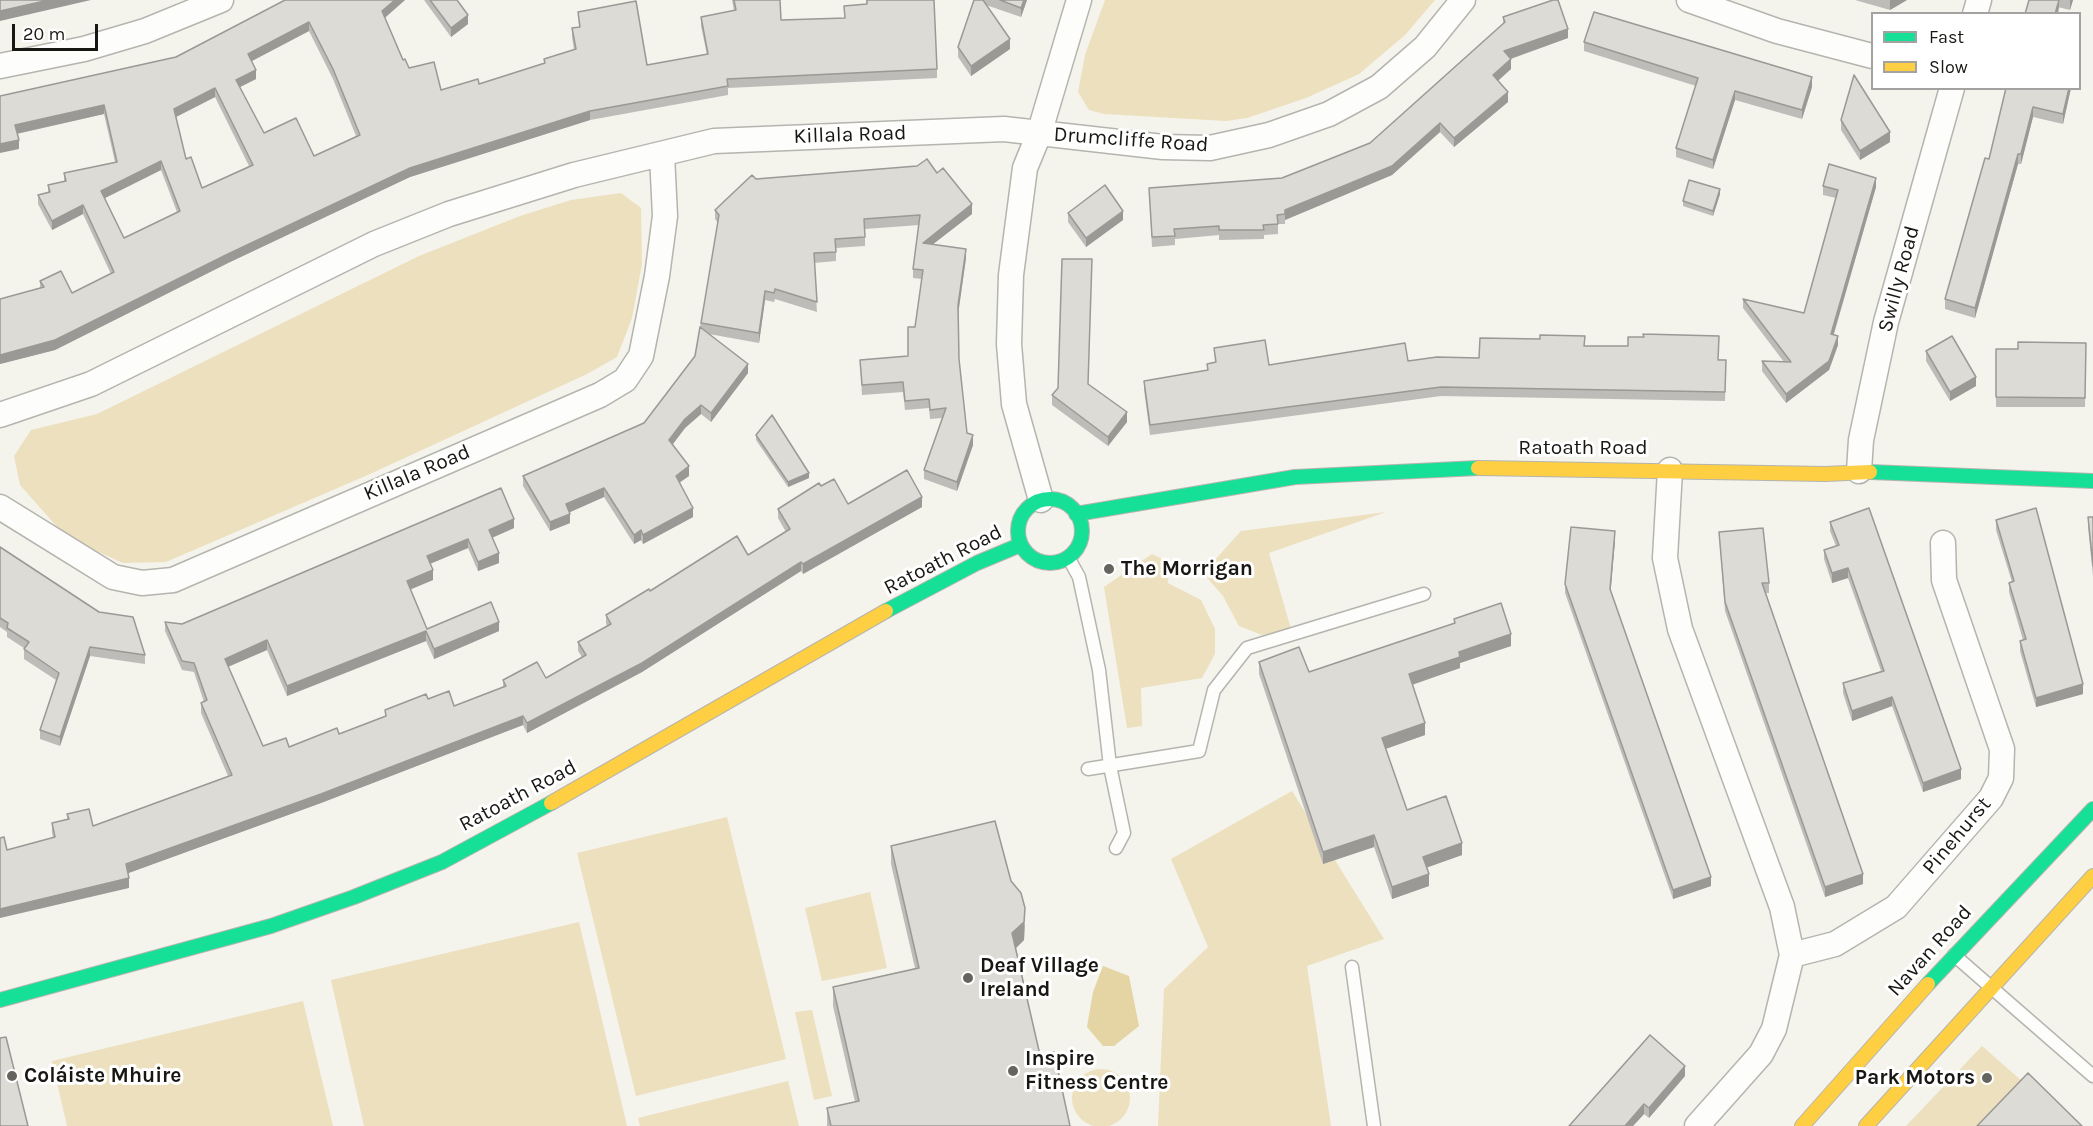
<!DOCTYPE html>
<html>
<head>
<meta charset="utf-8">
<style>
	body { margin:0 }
	#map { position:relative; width:2093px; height:1126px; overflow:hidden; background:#f4f3ec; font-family:Karla,sans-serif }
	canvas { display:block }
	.legend { position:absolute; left:1871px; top:12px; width:210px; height:78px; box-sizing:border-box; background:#fff; border:2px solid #a3a2a1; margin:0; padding:8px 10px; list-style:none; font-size:18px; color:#181713 }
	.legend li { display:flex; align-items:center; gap:12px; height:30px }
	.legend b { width:30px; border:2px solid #a3a2a1 }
	.scale { position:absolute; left:12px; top:24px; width:86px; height:27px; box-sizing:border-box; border:3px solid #181713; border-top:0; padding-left:8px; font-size:18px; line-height:21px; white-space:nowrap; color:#181713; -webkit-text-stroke:4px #fff; paint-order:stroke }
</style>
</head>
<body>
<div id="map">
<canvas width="2093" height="1126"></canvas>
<ul class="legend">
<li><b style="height:8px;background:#16e098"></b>Fast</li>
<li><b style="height:8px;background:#ffcf43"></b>Slow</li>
</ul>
<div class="scale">20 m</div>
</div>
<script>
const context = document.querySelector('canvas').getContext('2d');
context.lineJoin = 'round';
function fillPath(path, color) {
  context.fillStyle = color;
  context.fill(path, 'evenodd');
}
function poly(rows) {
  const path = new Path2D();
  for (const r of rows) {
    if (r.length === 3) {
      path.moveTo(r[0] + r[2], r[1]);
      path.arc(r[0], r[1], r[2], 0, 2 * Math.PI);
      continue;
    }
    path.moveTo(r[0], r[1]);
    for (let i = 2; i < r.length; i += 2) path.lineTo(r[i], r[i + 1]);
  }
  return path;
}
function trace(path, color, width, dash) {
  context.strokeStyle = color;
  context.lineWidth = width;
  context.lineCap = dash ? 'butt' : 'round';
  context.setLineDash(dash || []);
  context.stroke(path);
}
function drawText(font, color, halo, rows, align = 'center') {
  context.font = font + ' Karla,sans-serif';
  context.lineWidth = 6;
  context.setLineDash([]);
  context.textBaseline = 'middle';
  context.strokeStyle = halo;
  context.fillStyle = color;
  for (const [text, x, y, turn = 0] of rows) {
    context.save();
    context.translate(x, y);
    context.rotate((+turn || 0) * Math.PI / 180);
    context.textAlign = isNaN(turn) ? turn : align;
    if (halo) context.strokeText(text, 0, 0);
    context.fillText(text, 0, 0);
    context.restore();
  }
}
fillPath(poly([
	[1105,0,1435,0,1405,35,1359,74,1306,98,1247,118,1226,121,1104,114,1089,110,1078,92,1085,55],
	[621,193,641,208,642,264,632,318,617,357,587,374,370,474,166,562,123,563,66,537,20,485,14,456,31,430,97,414,419,256,520,216,571,200],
	[1386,512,1269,553,1291,629,1262,635,1239,626,1223,596,1203,573,1241,531],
	[1152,554,1169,562,1168,583,1201,600,1215,629,1215,654,1202,678,1141,688,1142,726,1127,728,1104,587],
	[1292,791,1384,939,1307,966,1331,1126,1158,1126,1164,989,1208,947,1171,859],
	[727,817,786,1059,636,1096,577,853],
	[870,892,887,968,822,981,805,908],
	[579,922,627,1126,364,1126,331,980],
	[303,1001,333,1126,67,1126,52,1061],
	[812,1010,832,1096,814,1100,795,1012],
	[1982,1046,2022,1081,1980,1126,1906,1126],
	[1101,1098,29],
	[788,1081,799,1126,640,1126,638,1118]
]), '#ece0be');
fillPath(poly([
	[1103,966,1129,976,1139,1026,1114,1046,1103,1046,1087,1027,1093,992]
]), '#e5d4a4');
const lane = poly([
	[1068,557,1079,577,1099,670,1110,766,1124,833,1116,848],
	[1088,769,1199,751,1214,690,1247,648,1424,594],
	[1954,955,2093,1076],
	[1352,967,1374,1126]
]);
const street = poly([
	[1689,0,1777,31,1872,56],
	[1975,14,1979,0],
	[0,66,84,49,145,31,221,0],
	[0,415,91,384,374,244,449,214,574,175,714,141,1004,129,1163,147,1210,148,1269,135,1329,114,1379,87,1425,47,1463,0],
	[1670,470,1665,558,1680,629,1782,907,1792,955,1774,1029,1761,1054,1697,1126],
	[1859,471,1861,440,1886,322,1952,88],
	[1041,500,1014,404,1009,344,1011,275,1025,168,1039,134,1079,0],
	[0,507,113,577,142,583,173,580,600,395,625,380,641,356,657,276,665,216,662,155],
	[1792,955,1835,944,1896,907,1991,798,2001,778,2002,749,1944,580,1943,543]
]);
const fast = poly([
	[1870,472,2093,481],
	[1050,531,32],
	[1076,514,1295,477,1478,468],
	[886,611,977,563,1020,545],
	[1928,984,2093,809],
	[0,1000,271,926,354,897,442,862,551,803]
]);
const slow = poly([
	[1478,468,1825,474,1870,472],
	[551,803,886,611],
	[1802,1126,1928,984],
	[1866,1126,2093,876]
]);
trace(lane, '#b5b4ae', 15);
trace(street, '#b5b4ae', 27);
trace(fast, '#b5b4ae', 16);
trace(slow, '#b5b4ae', 16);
trace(lane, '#fdfdfc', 12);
trace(street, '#fdfdfc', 24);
trace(fast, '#16e098', 14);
trace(slow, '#ffcf43', 14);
fillPath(poly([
	[285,0,405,0,385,18,403,60,409,68,441,90,479,84,544,63,544,59,574,50,572,37,572,28,579,27,578,12,647,65,707,55,701,26,701,17,734,11,732,0,780,0,781,20,844,18,866,4,866,0,926,0,937,69,937,78,728,88,728,95,590,120,410,177,228,263,55,350,0,364,0,299,40,288,40,281,72,293,111,274,83,214,52,230,38,204,38,195,48,193,48,185,64,181,64,173,115,162,104,114,17,134,19,149,0,96,176,57],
	[309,31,333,79,356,136,314,156,264,133,240,87,256,79,252,61],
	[215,97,249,166,202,188,186,159,176,117],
	[161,170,177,212,124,238,105,198],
	[424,0,457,0,468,24,451,37],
	[974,0,1027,0,1021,17,986,5,1010,49,971,76,958,57,958,47],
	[1855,0,1907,0,1890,10],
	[2029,0,2073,0,2070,10],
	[1503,17,1568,38,1511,59,1511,69,1498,81,1508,102,1454,147,1440,132,1392,175,1285,220,1285,224,1278,224,1278,234,1264,235,1264,239,1219,240,1219,235,1175,239,1175,245,1152,247,1149,188,1282,178,1370,143,1503,24],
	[1584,42,1812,87,1802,119,1735,100,1713,169,1676,157,1676,148,1696,86,1584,51],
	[2006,88,2071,88,2063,124,2033,117,2021,164,2018,164,1975,318,1945,309,1945,299,1989,159],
	[1841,120,1890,142,1860,160,1841,130],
	[937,173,972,214,933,244,966,258,958,314,959,359,967,433,973,445,957,491,924,479,924,470,942,418,930,419,929,408,905,410,903,392,862,395,860,360,908,356,915,327,922,279,913,278,913,269,919,225,865,229,865,246,836,248,836,261,814,263,817,312,775,299,774,302,765,300,759,343,709,334,748,373,711,422,701,414,685,428,673,444,689,476,680,482,693,517,643,544,641,540,634,544,604,497,569,512,570,523,550,531,523,486,523,476,644,423,695,356,718,223,715,219,715,210,756,179],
	[1823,186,1876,187,1834,334,1838,345,1829,370,1786,403,1762,371,1762,361,1784,362,1743,308,1743,299,1804,313,1836,198,1823,195],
	[1720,194,1713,216,1683,206,1683,201],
	[1068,213,1123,220,1086,247,1068,222],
	[2086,343,2085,407,1996,407,1996,349,2018,349],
	[1584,346,1726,360,1725,401,1441,396,1150,435,1144,390,1144,381,1207,370,1207,364,1215,362,1214,348,1269,365,1408,361,1479,358],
	[1926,351,1976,386,1950,401,1926,361],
	[1088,384,1127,422,1108,446,1052,405,1052,395,1058,388],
	[756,435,809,478,788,487,756,440],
	[821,486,848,504,922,507,803,574,801,571,642,672,527,733,523,725,321,803,128,873,129,888,7,850,53,838,52,832,52,823,67,819,67,814,93,826,228,776,201,713,201,703,204,702,194,672,182,670,165,631,165,622,182,624,501,488,514,528,492,538,499,563,478,571,468,548,430,564,433,580,410,589,427,629,499,631,434,659,426,641,287,696,267,650,228,667,263,746,289,747,339,734,385,716,385,710,428,699,454,706,503,687,503,680,546,678,582,657,578,651,578,642,607,626,606,624,606,615,650,591,748,555,786,532,778,518,778,509],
	[2088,517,2093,517,2093,576,2088,527],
	[1996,520,2083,694,2036,707,2020,651,2020,641,2023,640,2009,592,2009,583,2012,582,1996,530],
	[1830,522,1961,779,1923,792,1892,706,1852,721,1843,693,1843,683,1881,671,1848,578,1832,583,1824,559,1824,550,1836,546,1830,531],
	[1719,532,1769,583,1769,593,1766,593,1863,884,1825,897,1725,611],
	[1615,541,1610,591,1711,886,1673,899,1565,593,1565,584],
	[0,547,145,655,145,664,90,656,60,746,40,739,40,730,56,680,24,659,24,648,7,637,7,632,0,627],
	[1454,619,1511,646,1460,663,1460,668,1412,684,1425,735,1386,749,1407,810,1462,855,1427,867,1429,886,1392,899,1374,847,1323,864,1259,674,1259,662,1309,672,1454,624],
	[891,846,1011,881,1025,926,1024,940,1016,948,1040,1055,1070,1126,827,1126,827,1108,855,1102,833,1006,833,987,915,968,891,864],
	[1685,1076,1649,1118,1644,1114,1633,1126,1569,1126]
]), '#bdbcb8');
fillPath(poly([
	[49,0,91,0,0,21,0,11],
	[395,0,405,0,382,20,382,11],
	[1024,0,1027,0,1021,17,1021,8],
	[1890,0,1907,0,1890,10],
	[2059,0,2059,7,2058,14,2055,14],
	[2070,0,2073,0,2070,10],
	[468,15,468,24,451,37,451,28],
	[309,22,309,31,248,63,248,54],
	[1568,29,1568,38,1504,61,1504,51],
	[1010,39,1010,49,971,76,971,66],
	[1511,59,1511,69,1493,85,1493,75],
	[256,70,256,79,236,89,236,80],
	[1812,77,1812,87,1802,119,1802,110],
	[215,88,215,97,174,118,174,109],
	[2069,88,2071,88,2063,124,2063,114],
	[1735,91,1735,100,1713,169,1713,160],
	[1508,92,1508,102,1454,147,1454,138],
	[104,105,104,114,15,134,15,125],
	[2033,107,2033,117,2021,164,2021,154],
	[590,111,590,120,410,177,228,263,55,350,0,364,0,355,228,254,410,168],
	[1440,123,1440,132,1392,175,1285,220,1285,210],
	[1890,132,1890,142,1860,160,1860,151],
	[19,140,19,149,0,153,0,144],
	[2018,154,2018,164,1975,318,1975,308],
	[161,161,161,170,101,200,101,191],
	[1876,178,1876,187,1831,343,1831,334],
	[1720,189,1720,194,1713,216,1713,211],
	[972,204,972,214,923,252,923,243],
	[83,205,83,214,52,230,52,221],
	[1123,211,1123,220,1086,247,1086,238],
	[966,249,966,258,958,315,958,305],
	[765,291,765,300,759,343,759,333],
	[1838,336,1838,345,1829,370,1786,403,1786,394],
	[748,364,748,373,711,422,711,413],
	[1976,377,1976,386,1950,401,1950,392],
	[701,405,701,414,685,428,669,449,669,440,685,419],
	[1127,412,1127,422,1108,446,1108,437],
	[973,435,973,445,957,491,957,482],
	[689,466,689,476,676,485,676,476],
	[809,473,809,478,788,487,788,482],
	[604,488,604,497,566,514,566,504],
	[922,497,922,507,803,574,803,564],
	[693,508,693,517,643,544,643,535],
	[570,514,570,523,550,531,550,522],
	[514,519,514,528,489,539,489,530],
	[641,530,641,540,634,544,634,535],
	[1615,531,1615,541,1610,599,1610,589],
	[468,539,468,548,427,565,427,556],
	[499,553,499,563,478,571,478,562],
	[801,562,801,571,642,672,527,733,527,723],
	[1848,568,1848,578,1832,583,1832,573],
	[433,570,433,580,407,591,407,581],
	[499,622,499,631,434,659,434,649],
	[426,631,426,641,287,696,287,686],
	[1511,634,1511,646,1460,663,1460,668,1409,686,1409,674,1459,652],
	[267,640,267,650,225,668,225,659],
	[90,647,90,656,60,746,60,737],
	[2083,684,2083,694,2036,707,2036,698],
	[1892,697,1892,706,1852,721,1852,711],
	[523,716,523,725,321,803,126,874,126,864],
	[1425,723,1425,735,1382,750,1382,738],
	[1961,769,1961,779,1923,792,1923,783],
	[1374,835,1374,847,1323,864,1323,852],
	[1462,843,1462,855,1423,869,1423,857],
	[1429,874,1429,886,1392,899,1392,887],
	[1863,874,1863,884,1825,897,1825,887],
	[1711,877,1711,886,1673,899,1673,890],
	[129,878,129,888,0,918,0,909],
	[1025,908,1024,940,1012,952,1012,933],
	[1685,1066,1685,1076,1649,1118,1649,1108],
	[1644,1104,1644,1114,1633,1126,1625,1126]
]), '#9a9996');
const building = poly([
	[0,0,49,0,0,11,0,0],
	[285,0,395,0,382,11,403,60,405,59,409,68,434,62,441,90,478,79,479,84,545,63,544,59,576,49,572,28,580,27,578,12,636,1,647,65,708,54,701,17,736,10,734,0,780,0,781,20,845,18,844,6,867,4,867,0,934,0,937,69,727,79,728,86,590,111,410,168,228,254,55,340,0,355,0,299,44,287,40,281,61,271,72,293,114,272,83,205,52,221,38,195,50,192,48,185,66,181,64,173,117,162,104,105,15,125,19,140,0,144,0,96,176,57,285,0],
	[309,22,333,69,360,135,314,156,296,118,264,133,236,80,256,70,248,54,309,22],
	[215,88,253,165,202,188,191,157,186,159,174,109,215,88],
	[161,161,180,211,124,238,101,191,161,161],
	[430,0,457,0,468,15,451,28,430,0],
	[974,0,983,0,1010,39,971,66,958,47,974,0],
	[1000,0,1024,0,1021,8,1000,0],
	[1553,0,1558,0,1568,29,1504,51,1511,59,1493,75,1508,92,1454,138,1440,123,1392,166,1285,210,1285,214,1277,215,1278,224,1263,225,1264,230,1219,230,1219,226,1174,229,1175,236,1152,237,1149,188,1282,178,1370,143,1505,22,1503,17,1553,0],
	[2029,0,2059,0,2055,14,2025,14,2029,0],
	[1594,12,1812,77,1802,110,1735,91,1713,160,1676,148,1698,78,1584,42,1594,12],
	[1854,75,1890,132,1860,151,1841,120,1854,75],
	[2006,88,2069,88,2063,114,2033,107,2021,154,2018,154,1975,308,1945,299,1985,158,1989,159,2006,88],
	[927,159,937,173,943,168,972,204,923,243,966,249,958,305,959,359,967,433,973,435,957,482,924,470,946,408,930,410,929,399,905,401,903,382,862,385,860,360,908,356,908,327,915,327,923,270,913,269,920,215,864,219,865,237,835,239,836,252,814,253,817,302,775,289,774,293,765,291,759,333,701,323,719,215,715,210,752,175,756,179,917,166,927,159],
	[1829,164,1876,178,1831,334,1838,336,1829,361,1786,394,1762,361,1791,362,1743,299,1804,313,1838,190,1823,186,1829,164],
	[1689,180,1720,189,1713,211,1683,201,1689,180],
	[1105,185,1123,211,1086,238,1068,213,1105,185],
	[1062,259,1092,259,1088,384,1127,412,1108,437,1052,395,1058,388,1062,259],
	[700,327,748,364,711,413,701,405,685,419,669,440,689,466,676,476,693,508,643,535,641,530,634,535,604,488,566,504,570,514,550,522,523,476,644,423,695,356,700,327],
	[1643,334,1719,336,1718,360,1726,360,1725,392,1441,387,1150,425,1144,381,1208,370,1207,364,1216,362,1214,348,1265,340,1269,365,1405,343,1408,361,1437,357,1479,358,1480,338,1540,339,1540,335,1585,336,1584,346,1628,346,1628,337,1644,337,1643,334],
	[1952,336,1976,377,1950,392,1926,351,1952,336],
	[2018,342,2086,343,2085,398,1996,397,1996,349,2018,349,2018,342],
	[772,415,809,473,788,482,756,435,772,415],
	[907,470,922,497,803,564,801,562,642,663,527,723,523,716,321,794,126,864,129,878,0,909,0,838,4,837,7,850,55,837,52,823,69,819,67,814,89,809,93,826,232,775,201,703,207,700,194,663,182,661,165,622,182,624,501,488,514,519,489,530,499,553,478,562,468,539,427,556,433,570,407,581,427,629,491,602,499,622,434,649,426,631,287,686,267,640,225,659,263,746,286,738,289,747,337,728,339,734,386,716,385,710,426,694,428,699,449,691,454,706,506,686,503,680,537,662,546,678,586,655,578,642,611,624,606,615,649,589,650,591,737,536,748,555,790,529,778,509,819,483,821,486,834,479,848,504,907,470],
	[1869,508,1961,769,1923,783,1892,697,1852,711,1843,683,1884,671,1848,568,1832,573,1824,550,1839,545,1830,522,1869,508],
	[2036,508,2083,684,2036,698,2020,641,2026,639,2009,583,2014,581,1996,520,2036,508],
	[2088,517,2093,517,2093,566,2088,517],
	[1571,527,1615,531,1610,589,1711,877,1673,890,1565,584,1571,527],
	[1763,528,1769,583,1762,583,1863,874,1825,887,1725,602,1719,532,1763,528],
	[0,547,99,612,133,617,145,655,90,647,60,737,40,730,59,673,24,649,29,642,7,628,8,623,0,618,0,547],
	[1501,603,1511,634,1459,652,1460,657,1409,674,1425,723,1382,738,1407,810,1446,796,1462,843,1423,857,1429,874,1392,887,1374,835,1323,852,1259,662,1299,647,1309,672,1455,623,1454,619,1501,603],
	[995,821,1011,881,1021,893,1025,908,1024,922,1012,933,1040,1055,1054,1052,1070,1126,831,1126,827,1108,859,1101,833,987,919,968,891,846,995,821],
	[1650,1035,1685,1066,1649,1108,1644,1104,1625,1126,1569,1126,1650,1035],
	[6,1037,28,1126,0,1126,0,1038,6,1037],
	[2028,1073,2082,1126,1977,1126,2028,1073]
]);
fillPath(building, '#dcdbd6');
trace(building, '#9a9996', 1.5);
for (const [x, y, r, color] of [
	[1109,569,6,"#65645f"],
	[968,978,6,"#65645f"],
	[1013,1071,6,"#65645f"],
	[12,1076,6,"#65645f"],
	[1987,1078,6,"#65645f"]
]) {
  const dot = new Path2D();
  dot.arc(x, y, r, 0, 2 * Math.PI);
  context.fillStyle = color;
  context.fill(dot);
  trace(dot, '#fff', 2);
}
drawText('21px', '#181713', '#fff', [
	["Killala Road",850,135,-2],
	["Drumcliffe Road",1131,140,4],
	["Swilly Road",1899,279,-75],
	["Ratoath Road",1583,448],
	["Killala Road",417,473,-23],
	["Ratoath Road",943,560,-27],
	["Ratoath Road",518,796,-28],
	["Pinehurst",1957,836,-50],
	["Navan Road",1930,951,-48]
]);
drawText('bold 21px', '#181713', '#fff', [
	["The Morrigan",1121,569],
	["Deaf Village",980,966],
	["Ireland",980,990],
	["Inspire",1025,1059],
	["Fitness Centre",1025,1083],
	["Coláiste Mhuire",24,1076],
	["Park Motors",1975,1078,"right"]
], 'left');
</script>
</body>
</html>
